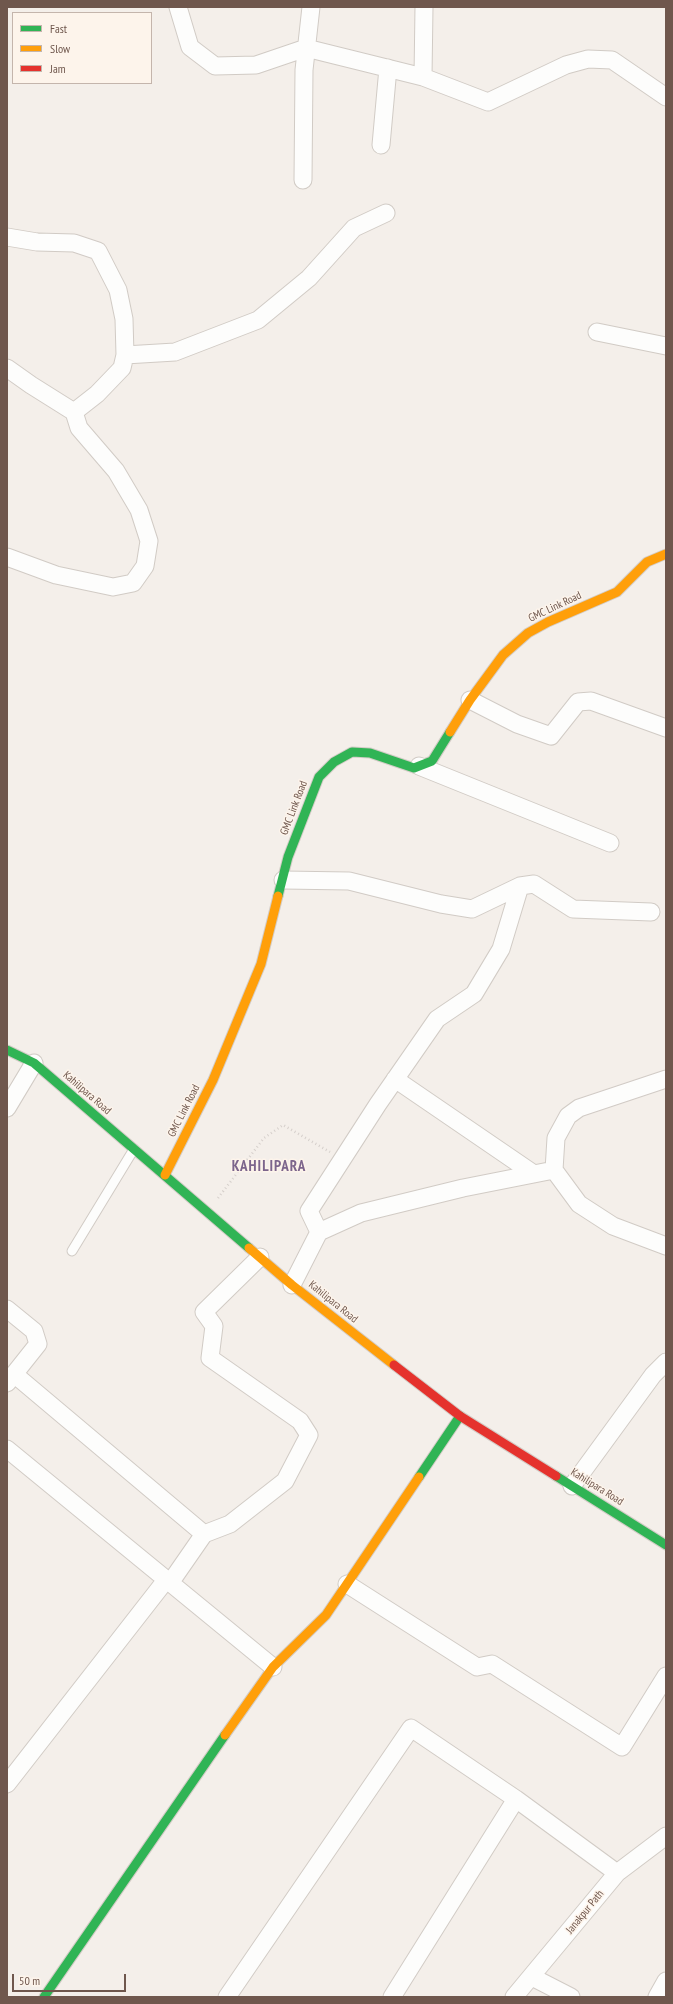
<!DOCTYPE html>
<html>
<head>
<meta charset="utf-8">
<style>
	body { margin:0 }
	#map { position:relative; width:673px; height:2004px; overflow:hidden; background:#f4efea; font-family:"PT Sans Narrow",sans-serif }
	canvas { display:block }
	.frame { position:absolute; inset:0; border:8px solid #6f574d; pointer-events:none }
	.legend { position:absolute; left:12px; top:12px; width:140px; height:72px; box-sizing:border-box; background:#fdf4eb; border:1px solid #c4b5ac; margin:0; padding:5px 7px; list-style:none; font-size:12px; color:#6f574d }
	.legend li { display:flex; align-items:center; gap:8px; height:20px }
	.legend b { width:20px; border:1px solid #c4b5ac }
	.scale { position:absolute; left:12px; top:1974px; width:114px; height:18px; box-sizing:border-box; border:2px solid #6f574d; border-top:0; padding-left:5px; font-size:12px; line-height:14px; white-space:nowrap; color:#6f574d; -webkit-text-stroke:3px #fdf4eb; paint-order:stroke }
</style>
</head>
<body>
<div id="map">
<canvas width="673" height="2004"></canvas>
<div class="frame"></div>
<ul class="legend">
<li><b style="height:5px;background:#30b455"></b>Fast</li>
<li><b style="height:5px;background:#ff9f0a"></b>Slow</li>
<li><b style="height:5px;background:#e5322d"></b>Jam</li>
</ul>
<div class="scale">50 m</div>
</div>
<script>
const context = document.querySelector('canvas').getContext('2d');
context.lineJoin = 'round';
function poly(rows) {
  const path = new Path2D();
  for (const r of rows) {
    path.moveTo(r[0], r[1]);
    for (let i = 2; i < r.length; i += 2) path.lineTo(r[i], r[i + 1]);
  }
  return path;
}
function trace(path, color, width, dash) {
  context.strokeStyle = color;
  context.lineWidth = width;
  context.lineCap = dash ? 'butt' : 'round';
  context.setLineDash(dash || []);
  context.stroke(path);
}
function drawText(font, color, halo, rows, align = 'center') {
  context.font = font + ' "PT Sans Narrow",sans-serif';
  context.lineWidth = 3;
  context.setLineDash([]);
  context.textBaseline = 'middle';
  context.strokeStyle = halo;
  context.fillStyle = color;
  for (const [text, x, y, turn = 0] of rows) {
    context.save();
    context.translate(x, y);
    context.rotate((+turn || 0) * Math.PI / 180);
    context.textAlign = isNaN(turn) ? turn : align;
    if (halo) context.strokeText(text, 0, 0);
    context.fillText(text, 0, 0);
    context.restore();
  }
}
const lane = poly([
	[72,1251,134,1149]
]);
const street = poly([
	[178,7,190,47,215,66,256,65,306,48,423,77,424,7],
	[423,77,488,102,566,65,588,59,612,60,666,97],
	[381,145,388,68],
	[303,180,304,70,311,7],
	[7,237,37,242,74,243,98,251,118,290,124,319,125,355,122,368,97,394,74,412,79,428,116,471,139,510,149,541,145,566,133,583,113,587,56,575,7,557],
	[597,332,666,346],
	[125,355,175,352,258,320,309,278,354,228,386,213],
	[7,368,31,385,74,412],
	[470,700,517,724,551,736,578,702,591,701,666,728],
	[419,766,610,843],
	[283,880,349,881,441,904,472,909,520,886,534,884,573,909,651,912],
	[395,1079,534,1174],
	[666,1079,579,1108,568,1116,556,1138,554,1170,579,1204,613,1226,666,1246],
	[7,1108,34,1063],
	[319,1232,309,1211,378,1104,437,1019,474,994,501,949,520,886],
	[292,1285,319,1232,361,1213,463,1188,554,1170],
	[7,1309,34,1331,38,1344,7,1383],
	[14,1374,204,1534],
	[7,1449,273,1667],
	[572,1486,653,1375,666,1362],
	[170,1583,204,1534,230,1524,285,1481,309,1435,300,1421,210,1358,214,1326,204,1312,260,1257],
	[347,1584,477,1667,492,1664,622,1747,666,1676],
	[7,1784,166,1580],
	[532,1977,571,1997],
	[227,1997,411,1728,516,1799,617,1873],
	[392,1997,516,1799],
	[514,1997,617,1873,666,1836],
	[657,1997,666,1981]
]);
const fast = poly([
	[278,896,288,857,319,777,334,762,352,752,370,753,414,768,432,761,450,732],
	[7,1050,34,1063,249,1248],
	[556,1476,666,1545],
	[419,1477,460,1416],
	[44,1997,225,1735]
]);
const slow = poly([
	[450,732,470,700,503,655,528,633,548,622,617,592,647,562,666,554],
	[165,1175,213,1080,261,964,278,896],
	[249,1248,292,1285,394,1365],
	[225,1735,273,1667,326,1615,419,1477]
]);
const jam = poly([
	[394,1365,460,1416,556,1476]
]);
trace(lane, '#d1cbc5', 11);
trace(street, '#d1cbc5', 19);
trace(fast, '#d3ccc6', 11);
trace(slow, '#d3ccc6', 11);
trace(jam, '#d3ccc6', 11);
trace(poly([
	[218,1198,264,1138,283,1125,330,1152]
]), '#d5cfcb', 2.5, [1, 3]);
trace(lane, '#fdfdfc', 9);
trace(street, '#fdfdfc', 17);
trace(fast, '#30b455', 9);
trace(slow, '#ff9f0a', 9);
trace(jam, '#e5322d', 9);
drawText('11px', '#6f574d', '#fdf4eb', [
	["GMC Link Road",555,607,-25],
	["GMC Link Road",294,808,-69],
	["Kahilipara Road",87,1093,41],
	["GMC Link Road",184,1111,-63],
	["Kahilipara Road",333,1302,39],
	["Kahilipara Road",597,1487,32],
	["Janakpur Path",585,1912,-51]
]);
context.letterSpacing = '1px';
drawText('bold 15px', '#7c658c', '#fdf4eb', [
	["KAHILIPARA",269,1167]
]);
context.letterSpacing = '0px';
</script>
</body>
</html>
